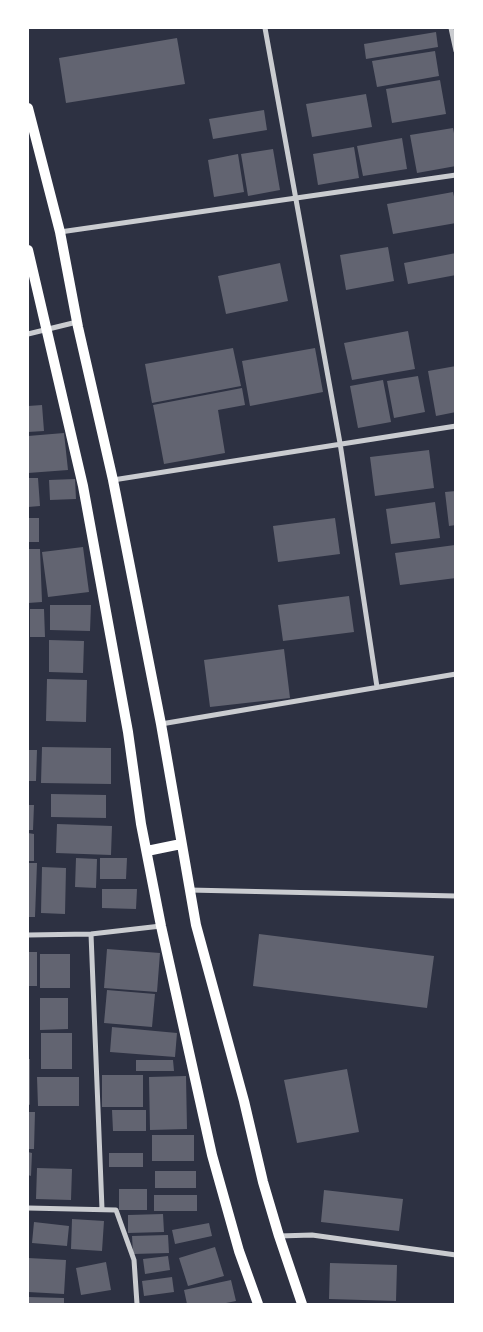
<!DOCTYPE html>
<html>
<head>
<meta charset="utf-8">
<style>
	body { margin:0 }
	#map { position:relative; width:483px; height:1332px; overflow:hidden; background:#2d3142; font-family:"Times New Roman",serif }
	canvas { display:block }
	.frame { position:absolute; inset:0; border:29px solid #fff; pointer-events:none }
</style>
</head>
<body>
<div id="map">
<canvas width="483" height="1332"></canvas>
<div class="frame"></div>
</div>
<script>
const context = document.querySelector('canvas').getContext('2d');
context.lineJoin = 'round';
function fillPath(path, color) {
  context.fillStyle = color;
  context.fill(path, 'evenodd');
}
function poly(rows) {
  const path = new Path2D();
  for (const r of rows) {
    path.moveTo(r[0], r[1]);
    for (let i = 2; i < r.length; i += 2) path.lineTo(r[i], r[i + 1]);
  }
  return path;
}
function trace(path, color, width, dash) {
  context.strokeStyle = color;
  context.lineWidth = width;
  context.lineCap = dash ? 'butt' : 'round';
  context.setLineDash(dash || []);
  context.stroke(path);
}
fillPath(poly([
	[436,32,438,47,366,59,364,44],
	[177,38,185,84,66,103,59,58],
	[435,51,439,76,377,87,372,61],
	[440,80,446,114,392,123,386,89],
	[366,94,372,127,312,137,306,104],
	[264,110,267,130,213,139,209,119],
	[453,128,456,144,456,166,417,173,410,135],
	[402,138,407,169,363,176,357,146],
	[354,147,359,178,318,185,313,154],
	[273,149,280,190,248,196,241,154],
	[238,154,244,192,214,197,208,160],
	[453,192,456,206,456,223,393,234,387,204],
	[388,247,394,281,346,290,340,255],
	[456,253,456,275,408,284,404,263],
	[280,263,288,301,226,314,218,276],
	[408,331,415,369,352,380,344,343],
	[233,348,241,386,152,403,145,364],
	[315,348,323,392,250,406,242,361],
	[456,366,456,412,436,416,428,371],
	[418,376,425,412,394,418,387,381],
	[383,380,391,422,358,428,350,386],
	[242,388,245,405,218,410,225,453,164,464,153,405],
	[42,405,44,431,28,432,28,406],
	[64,433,68,470,28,473,28,436],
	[429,450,434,488,375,496,370,457],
	[28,478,38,478,40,506,28,507],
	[75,479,76,499,50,500,49,480],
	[456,491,456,525,449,526,445,492],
	[435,502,440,538,391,544,386,509],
	[28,518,39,518,39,542,28,542],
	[335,518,340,554,278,562,273,526],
	[455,545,456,578,400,585,395,553],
	[83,547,89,592,48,597,42,552],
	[28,549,40,549,42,602,28,603],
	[349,596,354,632,283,641,278,605],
	[50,605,91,605,90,631,50,630],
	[30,609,44,609,45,637,30,637],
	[49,640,84,641,83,673,49,672],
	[284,649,290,698,210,707,204,660],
	[47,679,87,680,86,722,46,721],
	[42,747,111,748,111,784,41,783],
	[28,750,37,750,36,781,28,781],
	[51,794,106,795,106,818,51,817],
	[28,805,34,805,33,830,28,830],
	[57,824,112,826,111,855,56,853],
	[28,833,34,834,34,861,28,861],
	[76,858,97,859,96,888,75,887],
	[100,858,127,858,126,879,100,879],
	[28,863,37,863,35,917,28,917],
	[42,867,66,868,65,914,41,913],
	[102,889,137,889,136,909,102,908],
	[259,934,434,956,427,1008,253,986],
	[107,949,160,953,157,992,104,988],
	[28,952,37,952,37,986,28,986],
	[40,954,70,954,70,988,40,988],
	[107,990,155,994,152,1027,104,1023],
	[40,998,68,998,68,1029,40,1030],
	[112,1027,177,1033,175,1057,110,1052],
	[41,1033,72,1033,72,1069,41,1069],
	[28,1059,30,1059,30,1105,28,1104],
	[136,1060,173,1060,174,1071,136,1071],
	[347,1069,359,1132,297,1143,284,1080],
	[102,1075,143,1075,143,1107,102,1107],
	[186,1076,187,1129,150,1130,149,1077],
	[37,1077,79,1077,79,1106,38,1106],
	[112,1110,146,1110,146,1131,113,1131],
	[28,1112,35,1112,34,1149,28,1149],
	[152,1135,194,1135,194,1161,152,1161],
	[28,1152,32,1153,31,1176,28,1175],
	[109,1153,143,1153,143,1167,109,1167],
	[37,1168,72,1169,71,1200,36,1199],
	[155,1171,196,1171,196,1188,155,1188],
	[119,1189,147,1189,147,1210,119,1210],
	[324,1190,403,1199,399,1231,321,1222],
	[154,1195,197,1195,197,1211,154,1211],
	[163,1214,164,1232,128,1233,128,1215],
	[72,1219,104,1221,102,1251,71,1249],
	[34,1222,69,1226,67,1246,32,1243],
	[209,1223,212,1236,175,1244,172,1230],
	[168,1235,169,1253,133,1254,132,1236],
	[215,1247,224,1276,188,1286,179,1258],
	[168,1256,170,1270,145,1274,143,1259],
	[28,1258,66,1260,64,1294,28,1292],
	[106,1262,111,1290,81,1295,76,1268],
	[330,1263,397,1265,396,1301,329,1299],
	[172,1277,174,1292,144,1296,142,1281],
	[231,1280,236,1301,221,1304,187,1304,184,1290],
	[28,1297,64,1298,64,1304,28,1304]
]), '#626471');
trace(poly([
	[265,28,340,443,377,687],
	[451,28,456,51],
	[60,232,456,175],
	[28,334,77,322],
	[113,480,456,426],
	[161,724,456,674],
	[189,890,456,896],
	[91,934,102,1209],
	[28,935,91,934,161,926],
	[28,1208,116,1210,134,1260,137,1304],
	[279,1236,312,1235,456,1255]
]), '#caccd0', 5);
trace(poly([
	[28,108,60,232,78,327,113,480,161,724,196,925,244,1101,263,1182,279,1236,302,1304],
	[28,250,83,486,128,732,141,824,161,926,212,1155,239,1251,258,1304],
	[147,851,181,844]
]), '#fff', 10);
</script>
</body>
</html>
